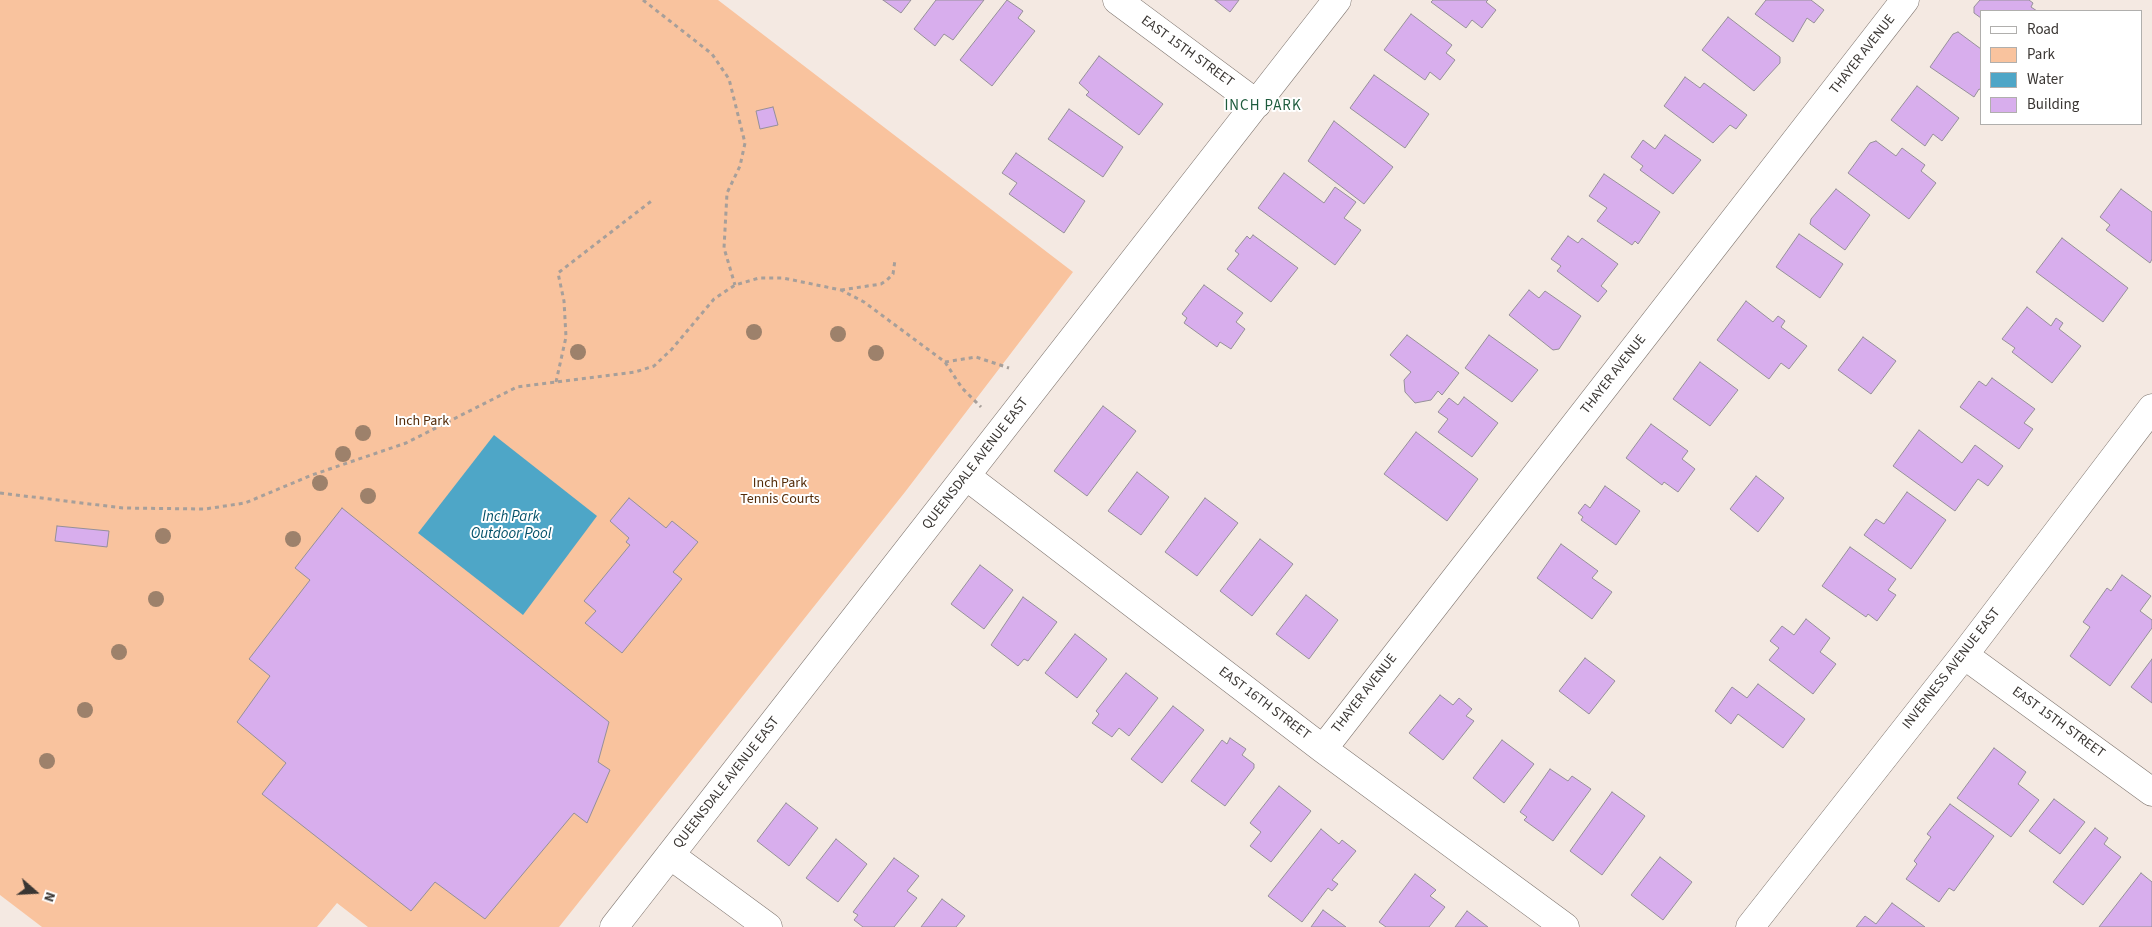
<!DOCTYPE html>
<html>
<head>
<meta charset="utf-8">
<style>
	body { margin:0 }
	#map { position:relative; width:2152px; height:927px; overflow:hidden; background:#f4e9e2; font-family:"Source Sans 3",sans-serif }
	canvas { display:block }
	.legend { position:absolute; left:1980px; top:10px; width:162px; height:115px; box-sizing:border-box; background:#fff; border:1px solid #b0afad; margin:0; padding:6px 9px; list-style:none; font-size:15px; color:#3a3633 }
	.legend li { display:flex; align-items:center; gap:10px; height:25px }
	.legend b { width:25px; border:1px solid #b0afad }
	.north { position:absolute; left:10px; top:867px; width:50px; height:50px; -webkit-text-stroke:4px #fff; paint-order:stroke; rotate:109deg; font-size:14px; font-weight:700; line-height:20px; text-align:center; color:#3a3633 }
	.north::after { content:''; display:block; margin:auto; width:18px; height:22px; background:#3a3633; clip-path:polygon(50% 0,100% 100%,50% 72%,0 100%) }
</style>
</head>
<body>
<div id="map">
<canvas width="2152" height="927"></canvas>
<ul class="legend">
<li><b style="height:6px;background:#fff"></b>Road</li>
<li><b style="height:14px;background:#f9c39e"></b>Park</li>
<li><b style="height:14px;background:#4ea6c7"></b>Water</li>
<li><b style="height:14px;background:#d8aeed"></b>Building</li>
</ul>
<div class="north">N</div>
</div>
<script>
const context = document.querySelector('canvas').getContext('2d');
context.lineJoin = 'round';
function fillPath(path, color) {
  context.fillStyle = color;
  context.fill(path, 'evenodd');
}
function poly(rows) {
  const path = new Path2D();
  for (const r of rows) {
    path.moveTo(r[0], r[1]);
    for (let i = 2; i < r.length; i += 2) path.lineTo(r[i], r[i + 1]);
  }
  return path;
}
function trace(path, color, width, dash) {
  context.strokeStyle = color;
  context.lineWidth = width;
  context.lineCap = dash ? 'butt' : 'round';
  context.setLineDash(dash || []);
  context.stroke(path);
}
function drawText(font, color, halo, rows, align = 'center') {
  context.font = font + ' "Source Sans 3",sans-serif';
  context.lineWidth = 4;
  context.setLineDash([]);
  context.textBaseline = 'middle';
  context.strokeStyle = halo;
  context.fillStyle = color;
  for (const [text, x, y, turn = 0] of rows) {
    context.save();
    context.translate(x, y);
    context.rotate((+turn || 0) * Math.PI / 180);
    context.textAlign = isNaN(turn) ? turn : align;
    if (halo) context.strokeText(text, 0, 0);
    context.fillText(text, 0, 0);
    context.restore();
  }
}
fillPath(poly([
	[0,0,718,0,1073,272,905,492,559,927,368,927,337,903,317,927,42,927,0,895]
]), '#f9c39e');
fillPath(poly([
	[494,435,597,516,523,615,418,533]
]), '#4ea6c7');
const building = poly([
	[883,0,911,0,901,13,883,0],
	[936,0,984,0,953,40,944,34,935,46,914,29,936,0],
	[1007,0,1023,11,1018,18,1035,31,992,86,960,60,1007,0],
	[1215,0,1239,0,1230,12,1215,0],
	[1433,0,1488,0,1486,2,1496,10,1482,28,1472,20,1466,28,1431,2,1433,0],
	[1766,0,1811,0,1824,10,1814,23,1807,18,1793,42,1755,14,1766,0],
	[1980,0,2029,0,2033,3,2031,7,2037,11,1981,11,1981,18,1974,13,1974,7,1980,0],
	[1411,14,1452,45,1446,53,1455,60,1440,80,1430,72,1425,80,1384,50,1411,14],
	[1728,17,1780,57,1780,63,1754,91,1702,50,1728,17],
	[1958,32,1981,49,1981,90,1979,89,1974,97,1930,67,1953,34,1958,32],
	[1099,56,1163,104,1139,135,1086,95,1089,92,1079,83,1099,56],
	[1374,75,1429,114,1405,148,1350,108,1374,75],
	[1685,77,1700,88,1704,83,1747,115,1736,129,1730,125,1713,143,1664,106,1685,77],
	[1917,86,1959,118,1942,141,1933,134,1925,146,1891,120,1917,86],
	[773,107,778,125,760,129,756,111,773,107],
	[1069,109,1123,147,1103,177,1048,139,1069,109],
	[1334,121,1393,167,1364,204,1308,161,1334,121],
	[1665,135,1701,160,1673,194,1640,170,1643,166,1631,157,1643,140,1655,149,1665,135],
	[1876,141,1896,156,1902,148,1925,165,1921,171,1936,183,1909,219,1848,173,1870,143,1876,141],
	[1016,153,1085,201,1064,233,1009,194,1017,183,1002,173,1016,153],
	[1284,173,1324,203,1335,187,1356,202,1344,218,1361,230,1335,265,1258,208,1284,173],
	[1604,174,1660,212,1638,244,1635,241,1632,245,1597,221,1607,208,1589,196,1604,174],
	[1836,189,1870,215,1845,250,1810,224,1811,219,1836,189],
	[2121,189,2152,212,2152,259,2150,263,2106,230,2110,225,2100,217,2121,189],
	[1799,234,1843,264,1820,298,1776,267,1799,234],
	[1253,235,1298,268,1271,302,1227,269,1239,254,1235,251,1247,236,1250,239,1253,235],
	[1568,236,1578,243,1582,238,1618,264,1601,286,1607,291,1598,302,1557,271,1561,266,1551,259,1568,236],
	[2062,238,2128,288,2103,322,2036,272,2062,238],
	[1204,285,1243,313,1236,322,1245,329,1231,349,1220,342,1217,347,1184,323,1187,318,1182,314,1204,285],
	[1529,290,1539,298,1545,291,1581,316,1559,349,1553,350,1509,315,1529,290],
	[1746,301,1773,322,1778,316,1785,321,1781,327,1807,346,1789,369,1781,363,1769,379,1717,340,1746,301],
	[2027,307,2051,326,2056,318,2063,323,2059,329,2081,346,2052,383,2012,352,2015,348,2002,339,2027,307],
	[1407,335,1459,373,1442,395,1438,391,1431,400,1415,403,1405,392,1404,380,1411,372,1390,355,1407,335],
	[1489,335,1538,370,1512,402,1465,368,1489,335],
	[1863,337,1896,361,1871,394,1838,370,1863,337],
	[1700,362,1738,390,1710,426,1673,399,1700,362],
	[1992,378,2035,409,2024,423,2033,429,2019,449,1960,407,1979,381,1986,386,1992,378],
	[1464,397,1498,423,1472,457,1438,432,1448,419,1438,412,1449,398,1458,405,1464,397],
	[1103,406,1136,431,1087,496,1054,471,1103,406],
	[1651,424,1688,451,1682,459,1695,469,1678,492,1664,482,1662,485,1626,458,1651,424],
	[1919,430,1962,463,1975,445,2003,466,1988,486,1978,479,1955,511,1893,466,1919,430],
	[1416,432,1478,479,1447,521,1384,474,1416,432],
	[1137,472,1169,497,1141,535,1108,511,1137,472],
	[1756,476,1784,498,1758,532,1730,509,1756,476],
	[1605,486,1640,511,1616,545,1581,520,1583,517,1578,513,1585,504,1590,508,1605,486],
	[1907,492,1946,520,1911,569,1864,535,1876,519,1884,524,1907,492],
	[629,498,666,528,672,521,698,542,673,572,682,579,622,653,585,623,596,611,584,601,630,545,626,542,629,538,610,521,629,498],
	[1205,498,1238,523,1197,576,1165,552,1205,498],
	[342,508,609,722,598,762,610,770,587,823,574,813,485,919,435,882,411,911,262,794,286,763,237,722,270,676,249,659,310,580,295,568,342,508],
	[57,526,109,531,107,547,55,541,57,526],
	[1260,539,1293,564,1252,616,1220,591,1260,539],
	[1561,544,1598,571,1592,578,1612,592,1592,619,1537,578,1561,544],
	[1850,547,1896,579,1888,590,1896,595,1877,621,1868,614,1866,617,1822,586,1850,547],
	[980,565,1013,590,984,629,951,604,980,565],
	[2122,575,2151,596,2140,611,2152,620,2152,628,2110,686,2070,656,2090,627,2083,622,2107,588,2111,591,2122,575],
	[1306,595,1338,620,1309,659,1276,634,1306,595],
	[1023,597,1057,622,1028,661,1024,659,1018,666,991,645,1023,597],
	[1806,619,1830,638,1820,652,1836,664,1813,694,1769,660,1779,648,1770,641,1782,626,1794,635,1806,619],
	[1075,634,1107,659,1077,698,1045,673,1075,634],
	[1585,658,1615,681,1589,714,1559,691,1585,658],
	[2152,659,2152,703,2131,687,2152,659],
	[1126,673,1158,698,1129,736,1119,728,1112,737,1092,723,1099,714,1096,711,1126,673],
	[1758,684,1805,719,1783,748,1738,714,1731,724,1715,711,1732,687,1747,698,1758,684],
	[1440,695,1453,705,1459,698,1472,709,1466,716,1474,721,1443,760,1409,733,1440,695],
	[1173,706,1204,730,1162,783,1131,759,1173,706],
	[1230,738,1246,749,1242,755,1254,764,1254,768,1225,806,1191,781,1222,740,1227,744,1230,738],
	[1502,740,1534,764,1504,803,1473,778,1502,740],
	[1994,748,2026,772,2018,784,2039,800,2011,837,1957,798,1994,748],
	[1550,769,1568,781,1572,776,1591,789,1553,841,1524,820,1527,817,1520,812,1550,769],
	[1279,786,1311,811,1271,862,1250,846,1261,832,1250,823,1279,786],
	[1612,792,1645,816,1602,875,1570,851,1612,792],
	[2054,799,2085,822,2060,854,2029,831,2054,799],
	[786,803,818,828,789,866,757,841,786,803],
	[1950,804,1994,836,1954,891,1949,888,1939,902,1906,879,1917,864,1914,861,1931,837,1927,834,1950,804],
	[2095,828,2108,838,2104,844,2121,857,2083,905,2053,882,2095,828],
	[1321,829,1339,844,1342,840,1356,851,1332,880,1338,884,1332,891,1328,888,1302,922,1268,896,1321,829],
	[836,839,867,864,838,902,806,878,836,839],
	[1660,857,1692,882,1663,920,1631,895,1660,857],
	[894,858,919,876,907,891,917,898,894,927,863,927,854,920,858,915,853,912,894,858],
	[2141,873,2152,882,2152,927,2099,927,2141,873],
	[1415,874,1436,890,1430,896,1445,907,1429,927,1386,927,1379,922,1415,874],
	[942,899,965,916,956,927,921,927,942,899],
	[1892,903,1925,927,1856,927,1865,916,1876,924,1892,903],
	[1323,910,1346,927,1311,927,1323,910],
	[1467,911,1488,927,1455,927,1467,911]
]);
fillPath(building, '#d8aeed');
trace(building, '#969099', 1);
const minor = poly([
	[1117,0,1257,104],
	[966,476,1323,749,1565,927],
	[1964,655,2152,792],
	[1323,749,1905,0],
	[670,855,768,927],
	[614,927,1337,0],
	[1750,927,1964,655,2152,408]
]);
trace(minor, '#817771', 29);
trace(poly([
	[643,0,712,54,729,79,745,143,740,166,727,193,724,248,735,285],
	[841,290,881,284,887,280,893,274,895,260],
	[945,362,976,357,1009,368],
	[556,382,566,337,564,301,558,273,654,199],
	[0,493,123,508,205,509,245,503,312,475,406,443,517,387,635,372,654,366,672,349,714,299,735,285,759,278,783,278,841,290,864,302,945,362,962,388,981,407]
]), '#a79f9a', 3, [4, 4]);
trace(minor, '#fff', 28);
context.fillStyle = '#9d816b';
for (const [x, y] of [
	[754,332],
	[838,334],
	[578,352],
	[876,353],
	[363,433],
	[343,454],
	[320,483],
	[368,496],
	[163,536],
	[293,539],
	[156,599],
	[119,652],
	[85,710],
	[47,761]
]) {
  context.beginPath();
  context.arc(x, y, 8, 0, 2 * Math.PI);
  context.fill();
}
drawText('14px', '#3a3633', '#fff', [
	["EAST 15TH STREET",1187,52,36],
	["THAYER AVENUE",1863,55,-52],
	["THAYER AVENUE",1614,375,-52],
	["QUEENSDALE AVENUE EAST",976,464,-52],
	["INVERNESS AVENUE EAST",1952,669,-52],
	["THAYER AVENUE",1365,694,-52],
	["EAST 16TH STREET",1264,704,37],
	["EAST 15TH STREET",2058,723,36],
	["QUEENSDALE AVENUE EAST",727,783,-52]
]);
drawText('14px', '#552c09', '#fff', [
	["Inch Park",422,422],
	["Inch Park",780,484],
	["Tennis Courts",780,500]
]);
context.letterSpacing = '1px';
drawText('15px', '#1e5b3d', '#fff', [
	["INCH PARK",1263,107]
]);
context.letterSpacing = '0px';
drawText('italic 15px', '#05526a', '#fff', [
	["Inch Park",511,518],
	["Outdoor Pool",511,535]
]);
</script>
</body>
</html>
